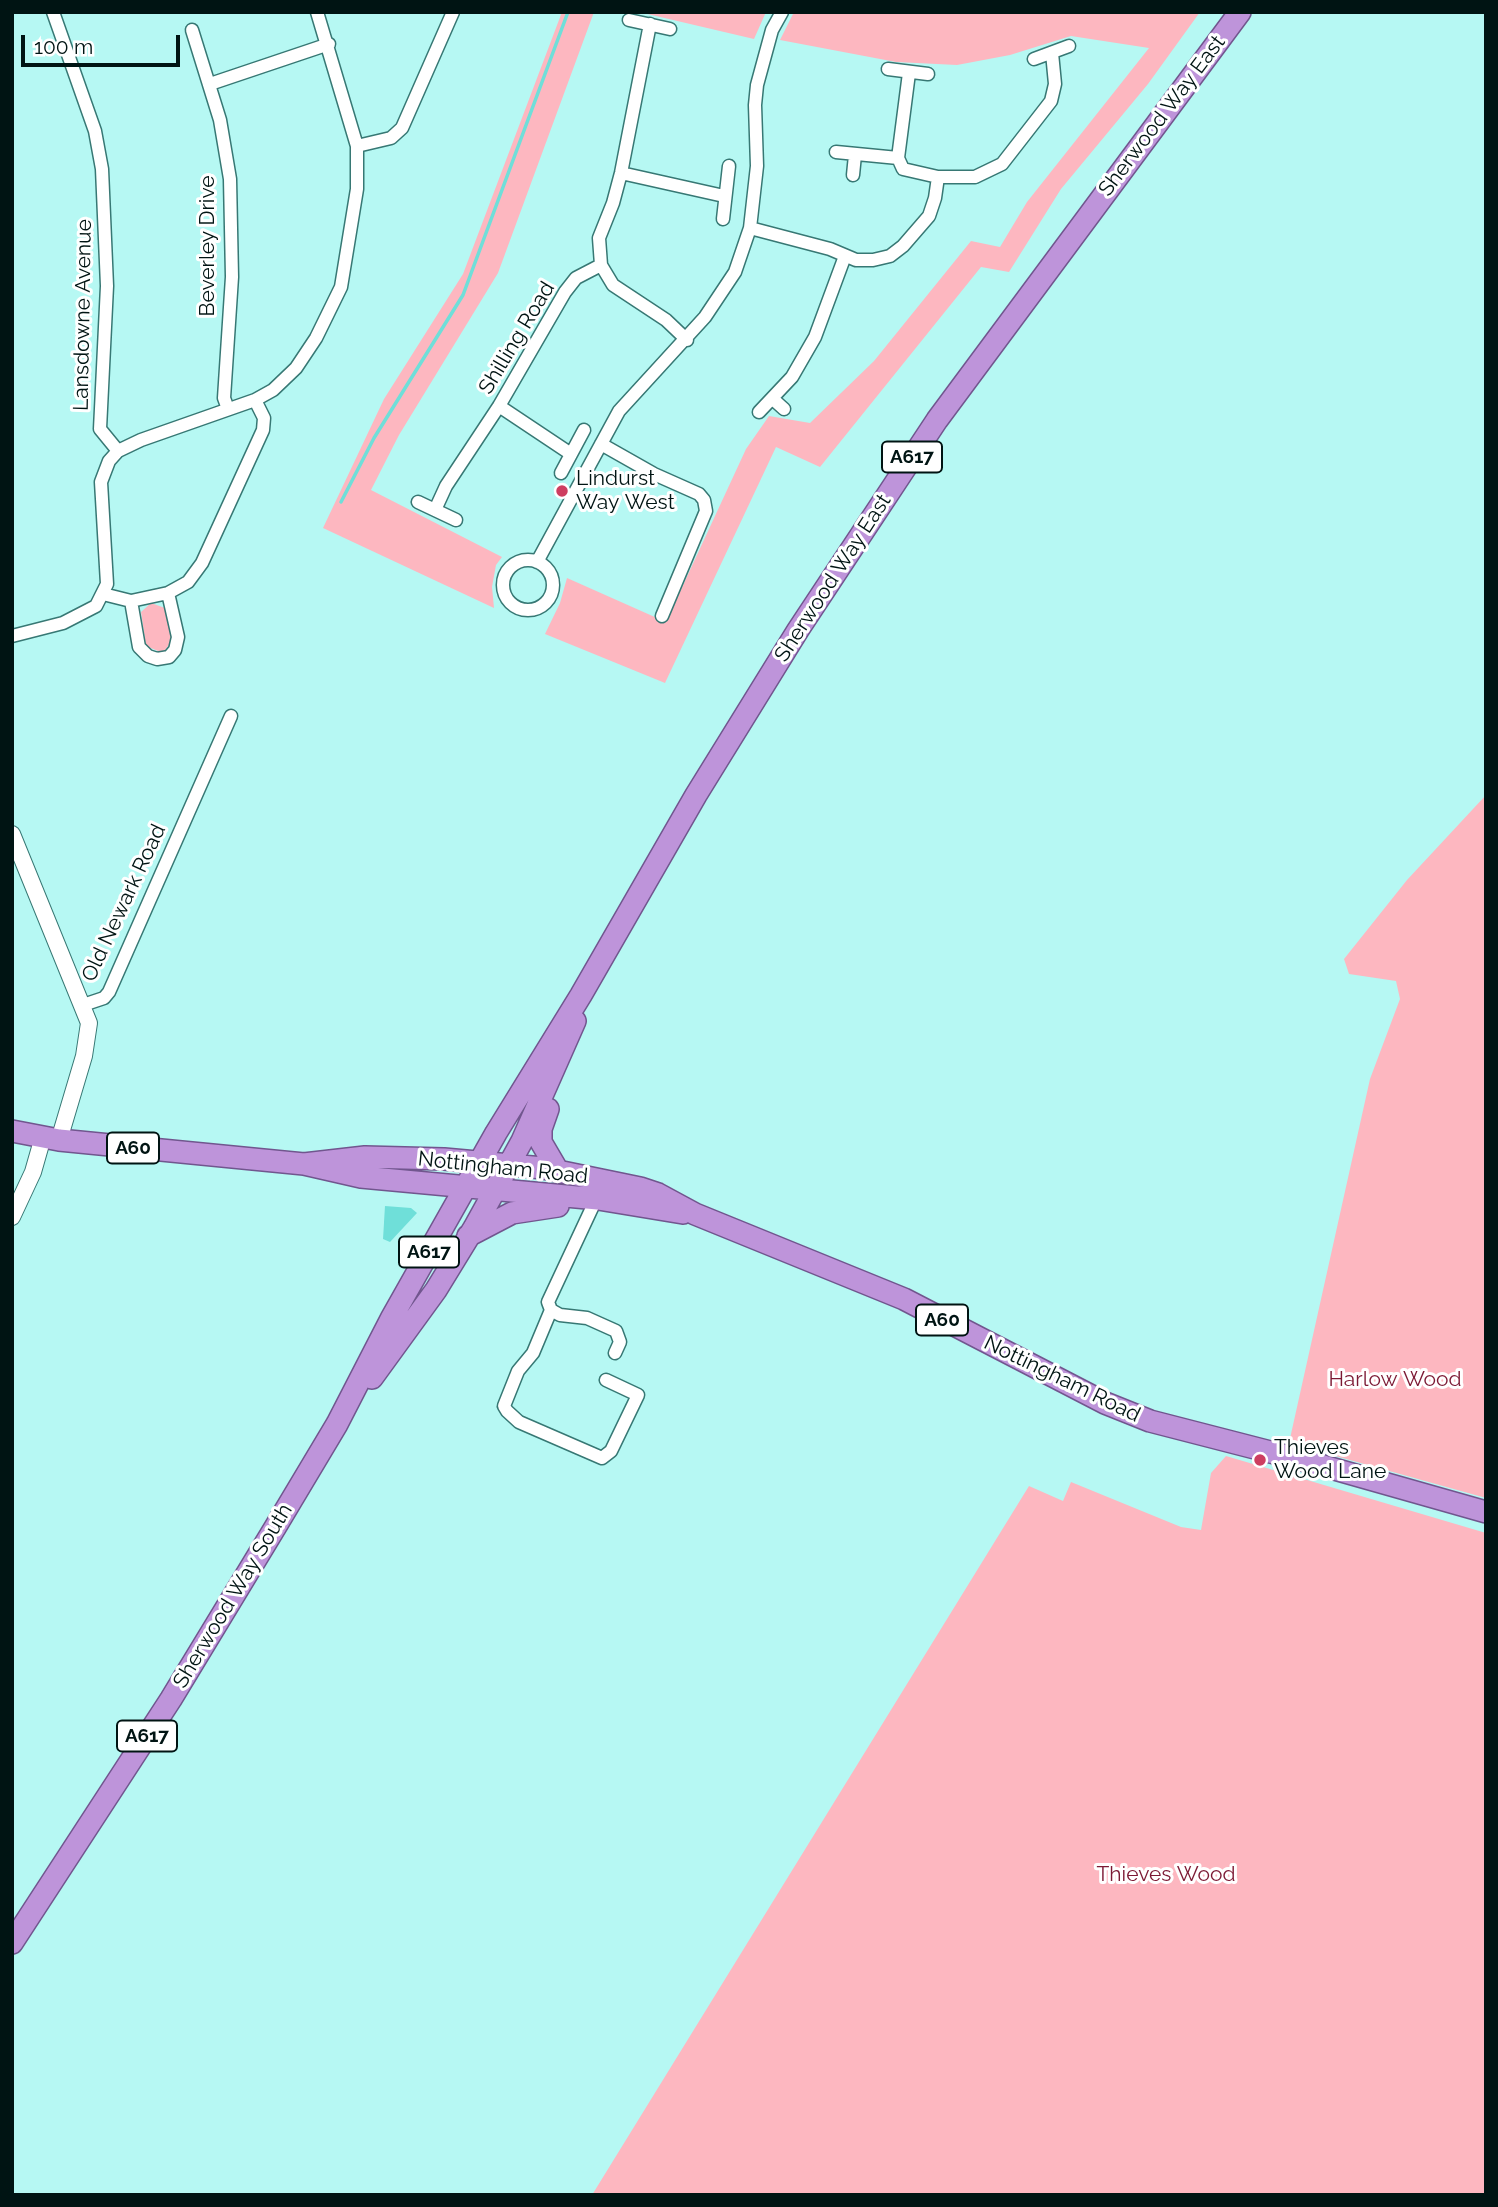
<!DOCTYPE html>
<html>
<head>
<meta charset="utf-8">
<style>
	body { margin:0 }
	#map { position:relative; width:1498px; height:2207px; overflow:hidden; background:#b6f8f3; font-family:Raleway,sans-serif }
	canvas { display:block }
	.frame { position:absolute; inset:0; border:14px solid #001413; pointer-events:none }
	.scale { position:absolute; left:21px; top:35px; width:159px; height:32px; box-sizing:border-box; border:4px solid #001413; border-top:0; padding-left:9px; font-size:21px; line-height:24px; white-space:nowrap; color:#001413; -webkit-text-stroke:5px #fff; paint-order:stroke }
</style>
</head>
<body>
<div id="map">
<canvas width="1498" height="2207"></canvas>
<div class="frame"></div>
<div class="scale">100 m</div>
</div>
<script>
const context = document.querySelector('canvas').getContext('2d');
context.lineJoin = 'round';
function fillPath(path, color) {
  context.fillStyle = color;
  context.fill(path, 'evenodd');
}
function poly(rows) {
  const path = new Path2D();
  for (const r of rows) {
    if (r.length === 3) {
      path.moveTo(r[0] + r[2], r[1]);
      path.arc(r[0], r[1], r[2], 0, 2 * Math.PI);
      continue;
    }
    path.moveTo(r[0], r[1]);
    for (let i = 2; i < r.length; i += 2) path.lineTo(r[i], r[i + 1]);
  }
  return path;
}
function trace(path, color, width, dash) {
  context.strokeStyle = color;
  context.lineWidth = width;
  context.lineCap = dash ? 'butt' : 'round';
  context.setLineDash(dash || []);
  context.stroke(path);
}
function drawText(font, color, halo, rows, align = 'center') {
  context.font = font + ' Raleway,sans-serif';
  context.lineWidth = 6;
  context.setLineDash([]);
  context.textBaseline = 'middle';
  context.strokeStyle = halo;
  context.fillStyle = color;
  for (const [text, x, y, turn = 0] of rows) {
    context.save();
    context.translate(x, y);
    context.rotate((+turn || 0) * Math.PI / 180);
    context.textAlign = isNaN(turn) ? turn : align;
    if (halo) context.strokeText(text, 0, 0);
    context.fillText(text, 0, 0);
    context.restore();
  }
}
fillPath(poly([
	[562,12,594,12,498,273,399,435,371,490,502,557,496,565,492,587,494,608,323,528,384,399,463,274],
	[639,12,766,12,754,39],
	[794,12,1200,12,1148,84,1061,189,1009,272,981,267,820,467,776,447,665,683,545,634,560,603,567,578,666,622,746,449,769,416,810,423,874,361,971,241,1000,247,1027,202,1149,48,1071,36,1010,55,957,65,896,62,780,40],
	[151,603,165,608,171,630,171,642,163,653,146,646,141,612],
	[1486,795,1486,1498,1289,1443,1370,1079,1400,999,1396,981,1349,974,1344,959,1407,880],
	[1226,1456,1486,1533,1486,2195,592,2195,1029,1486,1063,1501,1071,1482,1181,1527,1201,1530,1211,1473]
]), '#fdb7c0');
fillPath(poly([
	[385,1206,411,1208,417,1213,390,1242,383,1239]
]), '#6fdfd9');
trace(poly([
	[341,502,374,438,463,295,568,12]
]), '#6fdfd9', 3.5);
const minor = poly([
	[53,12,95,131,102,169,107,286,100,429,118,451],
	[629,20,670,29],
	[192,30,220,120,230,179,232,277,224,398,228,409],
	[1034,59,1069,46],
	[888,69,928,74],
	[210,84,329,44],
	[357,146,391,138,402,128,453,12],
	[836,152,898,158],
	[898,158,903,169,938,177,975,177,1002,164,1051,101,1055,84,1052,53],
	[898,158,909,73],
	[621,173,724,196],
	[853,175,855,155],
	[723,219,729,166],
	[750,228,830,249,856,260,873,260,890,256,903,246,929,216,935,198,938,177],
	[601,265,599,238,613,203,621,173,650,24],
	[601,265,613,285,666,320,687,340],
	[774,400,784,409],
	[499,406,571,454],
	[759,412,792,377,815,337,845,256],
	[601,444,654,474,699,494,704,500,706,511,662,616],
	[561,473,584,430],
	[418,502,456,520],
	[435,510,446,486,499,406,565,292,576,278,601,265],
	[528,585,25],
	[537,562,619,411,705,317,735,272,750,228,757,166,755,105,757,85,772,30,782,12],
	[103,594,131,601,168,593,188,582,202,563,263,430,264,418,255,400],
	[131,601,139,647,148,656,157,659,169,657,175,650,178,637,168,593],
	[12,636,63,623,96,606,107,584,101,482,109,461,118,451,141,440,255,400,273,390,296,368,316,338,341,287,357,189,357,146,317,12],
	[83,1005,104,998,109,992,231,716],
	[598,1195,548,1302,551,1310,560,1315,587,1318,616,1331,620,1342,615,1353],
	[551,1310,533,1353,518,1371,504,1406,507,1411,519,1422,602,1458,611,1451,638,1395,606,1380]
]);
const tertiary = poly([
	[12,834,89,1023,84,1056,59,1140],
	[12,1217,33,1172,43,1137]
]);
const trunk = poly([
	[548,1109,541,1129,541,1142,558,1171],
	[12,1131,59,1140,304,1164,361,1177,598,1199,683,1213],
	[304,1164,365,1157,444,1159,543,1168,640,1188,658,1194,695,1214,904,1299,1105,1403,1150,1421,1313,1463,1486,1512],
	[468,1236,512,1213,558,1206],
	[372,1378,436,1290,474,1228,522,1141,575,1021],
	[12,1943,171,1699,276,1526,337,1424,391,1319,496,1133,581,995,696,795,798,630,937,420,1240,12]
]);
trace(minor, '#377874', 15);
trace(tertiary, '#377874', 18);
trace(trunk, '#71568e', 24);
trace(minor, '#fff', 12);
trace(tertiary, '#fff', 16);
trace(trunk, '#be94da', 21);
for (const [x, y, r, color] of [
	[562,491,7,"#cd3e60"],
	[1260,1460,7,"#cd3e60"]
]) {
  const dot = new Path2D();
  dot.arc(x, y, r, 0, 2 * Math.PI);
  context.fillStyle = color;
  context.fill(dot);
  trace(dot, '#fff', 2.5);
}
for (const [x, y, w] of [
	[912,457,60],
	[133,1148,52],
	[429,1252,60],
	[942,1320,52],
	[147,1736,60]
]) {
  const box = new Path2D();
  box.roundRect(x - w / 2, y - 15.5, w, 31, 5);
  context.fillStyle = '#fff';
  context.fill(box);
  trace(box, '#001413', 2);
}
drawText('bold 19px', '#001413', null, [
	["A617",912,457],
	["A60",133,1148],
	["A617",429,1252],
	["A60",942,1320],
	["A617",147,1736]
]);
drawText('21px', '#001413', '#fff', [
	["Sherwood Way East",1162,116,-53],
	["Beverley Drive",208,246,-90],
	["Lansdowne Avenue",83,315,-89],
	["Shilling Road",517,338,-59],
	["Sherwood Way East",833,578,-57],
	["Old Newark Road",124,903,-65],
	["Nottingham Road",503,1168,6],
	["Nottingham Road",1062,1379,26],
	["Sherwood Way South",233,1596,-59]
]);
drawText('21px', '#001413', '#fff', [
	["Lindurst",576,479],
	["Way West",576,503],
	["Thieves",1274,1448],
	["Wood Lane",1274,1472]
], 'left');
drawText('21px', '#7c1934', '#fff', [
	["Harlow Wood",1395,1380],
	["Thieves Wood",1166,1875]
]);
</script>
</body>
</html>
